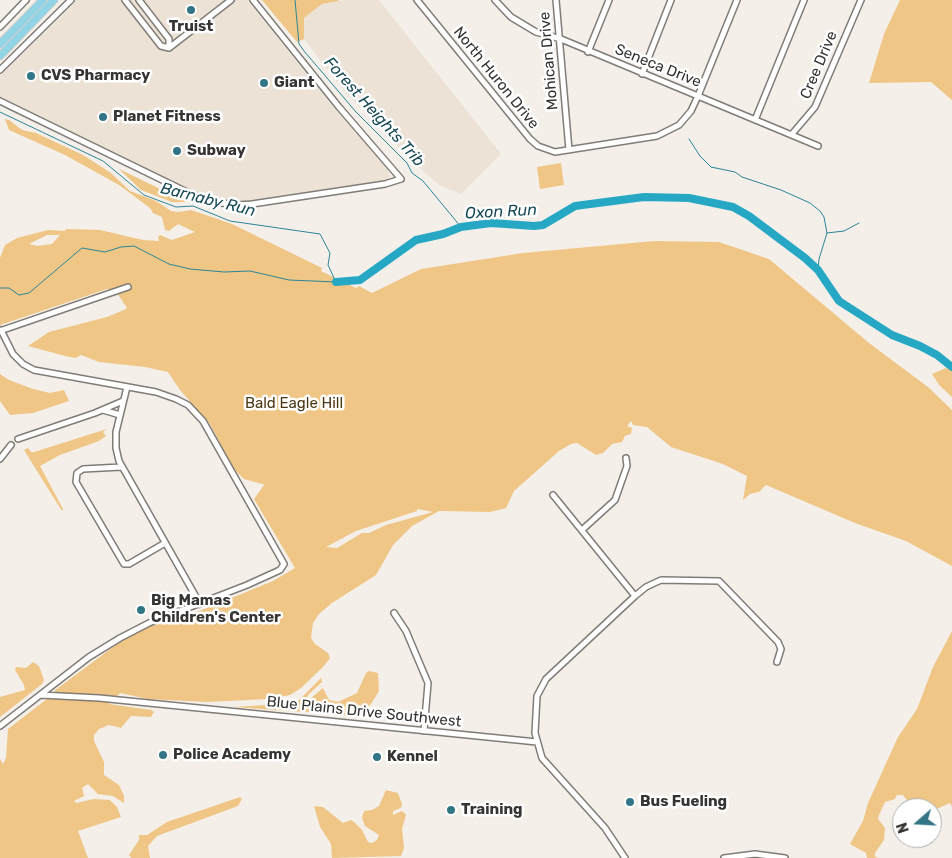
<!DOCTYPE html>
<html>
<head>
<meta charset="utf-8">
<style>
	body { margin:0 }
	#map { position:relative; width:952px; height:858px; overflow:hidden; background:#f4efe9; font-family:Rubik,sans-serif }
	canvas { display:block }
	.north { position:absolute; left:892px; top:798px; width:50px; height:50px; box-sizing:border-box; background:#fff; border:1px solid #afaead; border-radius:50%; rotate:251deg; font-size:14px; font-weight:700; line-height:20px; text-align:center; color:#363432 }
	.north::after { content:''; display:block; margin:auto; width:18px; height:22px; background:#327586; clip-path:polygon(50% 0,100% 100%,50% 72%,0 100%) }
</style>
</head>
<body>
<div id="map">
<canvas width="952" height="858"></canvas>
<div class="north">N</div>
</div>
<script>
const context = document.querySelector('canvas').getContext('2d');
context.lineJoin = 'round';
function fillPath(path, color) {
  context.fillStyle = color;
  context.fill(path, 'evenodd');
}
function poly(rows) {
  const path = new Path2D();
  for (const r of rows) {
    path.moveTo(r[0], r[1]);
    for (let i = 2; i < r.length; i += 2) path.lineTo(r[i], r[i + 1]);
  }
  return path;
}
function trace(path, color, width, dash) {
  context.strokeStyle = color;
  context.lineWidth = width;
  context.lineCap = dash ? 'butt' : 'round';
  context.setLineDash(dash || []);
  context.stroke(path);
}
function drawText(font, color, halo, rows, align = 'center') {
  context.font = font + ' Rubik,sans-serif';
  context.lineWidth = 5;
  context.setLineDash([]);
  context.textBaseline = 'middle';
  context.strokeStyle = halo;
  context.fillStyle = color;
  for (const [text, x, y, turn = 0] of rows) {
    context.save();
    context.translate(x, y);
    context.rotate((+turn || 0) * Math.PI / 180);
    context.textAlign = isNaN(turn) ? turn : align;
    if (halo) context.strokeText(text, 0, 0);
    context.fillText(text, 0, 0);
    context.restore();
  }
}
fillPath(poly([
	[77,0,247,0,337,112,387,167,390,176,385,182,300,193,242,201,215,199,169,181,0,97,0,76],
	[344,0,379,0,501,154,461,194,439,185,411,160,345,92,304,39,304,18,322,4]
]), '#ece3d6');
fillPath(poly([
	[262,0,338,0,339,1,322,4,304,18,304,39,297,42],
	[900,0,952,0,952,100,931,82,869,83,884,34],
	[5,119,9,120,22,130,36,133,83,155,111,173,130,191,156,201,171,211,178,212,191,210,232,224,322,268,321,271,356,288,359,286,372,293,421,269,523,253,654,241,719,242,769,259,869,343,928,387,952,410,952,566,906,541,855,523,766,485,759,492,750,494,743,500,747,476,723,464,671,447,647,427,633,425,631,421,627,426,632,428,631,434,625,436,622,442,612,444,603,453,596,455,577,443,571,444,559,451,514,491,506,508,490,512,439,511,412,526,393,545,376,575,332,603,319,614,313,623,311,638,315,644,328,653,330,658,323,667,301,688,290,695,268,699,207,702,148,699,120,693,109,704,151,710,154,712,151,717,131,716,121,728,109,725,99,729,94,735,94,741,104,762,104,775,119,785,124,796,124,803,113,796,98,794,88,784,82,788,84,796,74,801,76,803,94,799,110,800,117,807,121,817,78,831,88,858,0,858,0,759,3,764,6,758,8,729,56,692,54,691,144,624,175,619,202,610,273,581,295,568,254,499,264,485,266,485,244,479,233,468,210,424,180,390,168,372,145,367,99,362,81,355,76,358,69,357,28,346,49,332,107,317,126,309,127,308,115,290,107,289,0,325,0,258,5,245,17,238,48,230,64,231,67,229,100,230,143,240,159,241,158,237,160,235,172,240,195,232,178,224,169,231,165,230,162,217,153,213,150,208,119,185,65,155,9,130],
	[47,235,60,235,52,244,37,246,29,244],
	[417,509,433,512,386,525,369,533,362,533,337,548,326,547,356,531,417,511],
	[561,163,564,185,540,189,537,167],
	[119,169,187,202,172,202,141,190],
	[946,368,952,370,952,397,940,386,932,374],
	[0,374,9,380,33,389,50,393,64,390,69,401,33,413,10,415,0,401],
	[107,429,103,432,106,436,99,441,60,455,40,466,63,509,62,511,24,450,28,448,31,452,34,452],
	[952,631,952,807,950,803,932,811,932,808,913,808,903,795,897,795,895,799,885,802,879,815,878,819,885,828,884,840,875,853,875,857,879,858,867,858,866,853,850,844,863,821,868,803,898,737,917,709,933,667],
	[33,662,39,666,44,680,42,684,0,717,0,697,25,690,24,685,15,670,16,667,26,668],
	[369,671,378,673,379,691,371,704,357,716,346,716,333,710,304,712,234,707,296,703,321,678,322,682,308,695,307,698,311,698,323,688,329,700,338,702,357,693,366,673],
	[386,790,398,793,402,804,401,808,393,811,393,815,402,811,406,815,402,829,404,848,401,856,332,858,331,844,320,827,314,806,323,807,343,823,351,820,354,822,362,830,368,842,372,843,377,840,379,835,365,826,362,818,364,811,372,810,379,806],
	[240,797,242,799,238,806,157,836,148,846,150,858,131,858,129,855,139,840,139,835,147,835,167,822]
]), '#efc685');
trace(poly([
	[295,0,299,44,304,51,356,112,407,163,412,173,423,181,461,227],
	[0,112,103,161,144,195,176,207,193,206,230,221,320,234,330,253,328,265,336,282,289,280,250,271,224,272,190,269,169,264,134,246,121,247,105,252,82,248,29,293,19,295,9,288,0,288],
	[689,139,700,156,711,167,735,172,742,177,781,190,810,203,820,211,824,217,827,233,819,259,818,270],
	[827,233,844,231,859,223]
]), '#2b8599', 1);
trace(poly([
	[336,282,360,280,416,240,443,234,461,227,491,223,534,226,543,225,575,206,644,197,689,198,733,207,749,216,805,258,818,270,839,301,892,335,920,346,937,355,952,367]
]), '#26a8c5', 8);
const minor = poly([
	[125,0,161,46,169,48,231,0],
	[139,0,169,39,169,48],
	[417,0,530,139,538,146,555,152,657,136,679,125,691,111,698,96,737,0],
	[495,0,511,17,536,32,561,39,818,146],
	[556,0,569,150],
	[0,27,26,0],
	[588,52,609,0],
	[0,70,71,0],
	[642,74,671,0],
	[0,101,189,193,214,202,237,205,252,204,385,184,401,179,339,107,253,0],
	[755,120,804,0],
	[792,134,815,107,861,0],
	[0,331,128,287],
	[127,387,116,432,116,448,119,461,200,604],
	[103,410,120,415],
	[18,439,95,413,123,401],
	[0,459,11,445],
	[121,467,83,469,77,473,76,482,124,564,129,564,165,543],
	[553,495,635,596],
	[582,530,615,500,627,466,626,458],
	[394,613,406,631,428,683,424,731],
	[41,695,99,698,537,742],
	[0,726,89,657,120,638,149,623,247,585,280,570,284,564,203,421,188,405,176,399,156,392,34,370,23,364,13,354,1,330],
	[625,858,605,828,542,758,535,733,537,696,546,679,635,596,646,587,661,580,719,581,778,642,781,649,777,662],
	[724,858,755,854,785,858]
]);
const major = poly([
	[0,44,43,0],
	[0,56,54,0]
]);
trace(minor, '#807c77', 8);
trace(major, '#cfcece', 9);
trace(minor, '#fff', 5);
trace(major, '#90d4e5', 7);
for (const [x, y, r, color] of [
	[191,10,5,"#327586"],
	[31,76,5,"#327586"],
	[264,83,5,"#327586"],
	[103,117,5,"#327586"],
	[177,151,5,"#327586"],
	[141,610,5,"#327586"],
	[163,755,5,"#327586"],
	[377,757,5,"#327586"],
	[630,802,5,"#327586"],
	[451,810,5,"#327586"]
]) {
  const dot = new Path2D();
  dot.arc(x, y, r, 0, 2 * Math.PI);
  context.fillStyle = color;
  context.fill(dot);
  trace(dot, '#fff', 2);
}
drawText('bold 15px', '#363432', '#fff', [
	["Truist",191,27,"center"],
	["CVS Pharmacy",41,76],
	["Giant",274,83],
	["Planet Fitness",113,117],
	["Subway",187,151],
	["Big Mamas",151,601],
	["Children's Center",151,618],
	["Police Academy",173,755],
	["Kennel",387,757],
	["Bus Fueling",640,802],
	["Training",461,810]
], 'left');
drawText('15px', '#363432', '#fff', [
	["Mohican Drive",549,61,-95],
	["Cree Drive",819,65,-67],
	["Seneca Drive",658,66,22],
	["North Huron Drive",496,78,51],
	["Blue Plains Drive Southwest",364,712,6]
]);
drawText('15px', '#4c3816', '#fff', [
	["Bald Eagle Hill",294,404]
]);
drawText('italic 16px', '#174a57', '#fff', [
	["Forest Heights Trib",374,112,48],
	["Barnaby Run",208,200,14],
	["Oxon Run",501,212,-3]
]);
</script>
</body>
</html>
